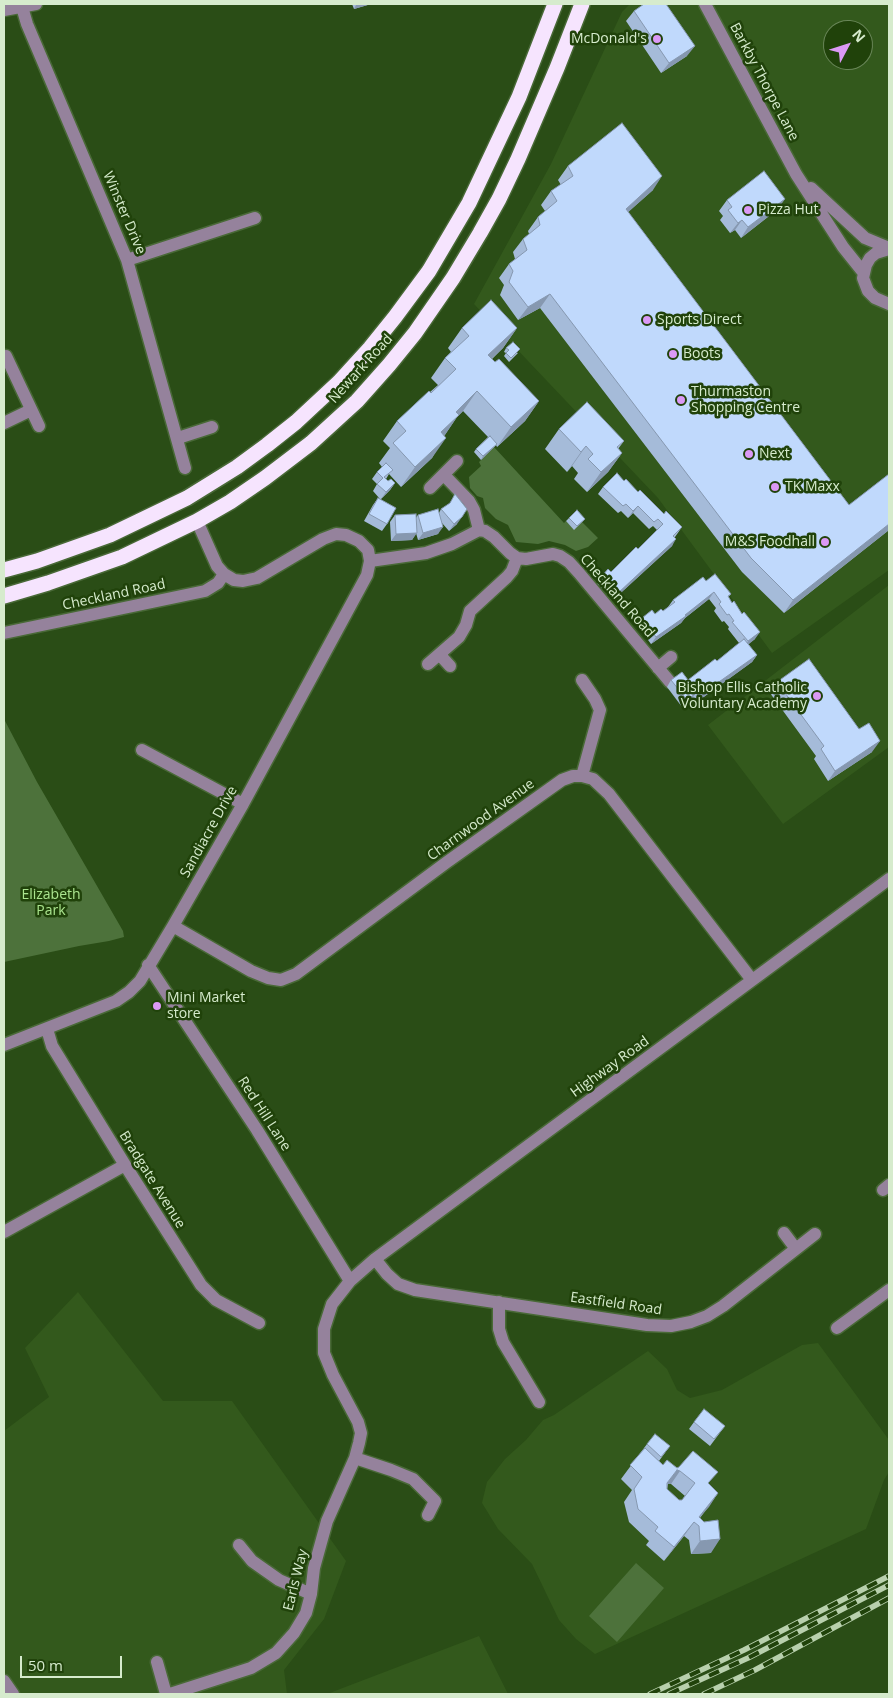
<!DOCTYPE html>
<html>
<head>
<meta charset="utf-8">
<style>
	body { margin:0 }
	#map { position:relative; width:893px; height:1698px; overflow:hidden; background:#2a4d16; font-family:"Open Sans",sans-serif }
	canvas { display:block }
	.frame { position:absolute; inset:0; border:5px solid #d6ebcd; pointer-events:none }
	.north { position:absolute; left:823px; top:20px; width:50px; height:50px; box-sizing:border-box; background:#20420a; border:1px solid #698658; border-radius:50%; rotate:50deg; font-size:14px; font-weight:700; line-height:20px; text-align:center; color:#d6ebcd }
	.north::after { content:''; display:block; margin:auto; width:18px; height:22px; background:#db99f5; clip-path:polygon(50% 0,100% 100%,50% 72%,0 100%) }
	.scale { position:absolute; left:20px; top:1656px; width:102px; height:22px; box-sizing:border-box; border:2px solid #d6ebcd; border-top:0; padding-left:6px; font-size:15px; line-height:18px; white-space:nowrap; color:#d6ebcd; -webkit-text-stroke:4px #20420a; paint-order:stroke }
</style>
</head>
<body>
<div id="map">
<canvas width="893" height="1698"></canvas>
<div class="frame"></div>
<div class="north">N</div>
<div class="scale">50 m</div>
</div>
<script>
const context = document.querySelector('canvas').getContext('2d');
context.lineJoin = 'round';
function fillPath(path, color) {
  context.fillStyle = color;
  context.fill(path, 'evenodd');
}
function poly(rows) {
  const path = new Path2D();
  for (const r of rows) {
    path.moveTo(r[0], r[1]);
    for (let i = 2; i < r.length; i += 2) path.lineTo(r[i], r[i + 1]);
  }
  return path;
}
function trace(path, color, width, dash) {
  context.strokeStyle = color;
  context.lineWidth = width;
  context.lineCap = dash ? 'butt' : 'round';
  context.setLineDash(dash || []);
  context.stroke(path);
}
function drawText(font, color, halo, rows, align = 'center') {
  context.font = font + ' "Open Sans",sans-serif';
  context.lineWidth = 5;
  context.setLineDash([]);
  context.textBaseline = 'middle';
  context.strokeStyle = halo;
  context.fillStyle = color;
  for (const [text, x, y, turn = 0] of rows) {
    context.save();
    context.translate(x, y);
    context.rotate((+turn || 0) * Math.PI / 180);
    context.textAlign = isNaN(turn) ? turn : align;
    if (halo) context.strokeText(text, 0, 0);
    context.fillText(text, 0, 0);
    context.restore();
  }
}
fillPath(poly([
	[630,4,889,4,889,570,772,653,658,498,474,304,551,164,622,12],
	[833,30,863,30,863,60,833,60],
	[889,585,889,747,783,824,708,725],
	[78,1292,163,1401,232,1401,346,1561,324,1619,284,1670,287,1694,4,1694,4,1431,49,1397,25,1348],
	[818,1343,889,1440,889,1472,884,1480,866,1529,595,1654,576,1639,559,1620,532,1564,498,1529,482,1503,487,1482,505,1459,526,1440,543,1420,554,1415,648,1351,667,1369,677,1390,690,1398,722,1390,802,1345],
	[479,1636,508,1694,327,1694]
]), '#33591c');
fillPath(poly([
	[494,447,564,523,566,521,574,529,582,522,598,538,588,547,576,551,565,545,549,541,538,544,516,542,508,525,496,519,485,508,483,498,477,496,470,488,469,477,481,466,479,462],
	[4,719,37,782,123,931,124,937,109,941,79,946,4,962],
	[636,1563,664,1588,617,1642,589,1616]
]), '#4d723b');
const minor = poly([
	[705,4,796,174,843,247,863,272],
	[22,7,27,24,127,260,185,468],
	[4,10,36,4],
	[811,188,865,238,889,248],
	[889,249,876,253,870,258,866,265,863,278,868,291,875,298,889,304],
	[127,260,255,218],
	[6,356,39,426],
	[4,423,31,410],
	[178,438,212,427],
	[444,475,469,501,474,510,479,530],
	[430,488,457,461],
	[370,561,426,553,452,544,479,530,485,531,494,537,510,553,517,558,526,559,553,554,560,556,569,562,579,573,670,682],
	[4,633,205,591,218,583,224,574],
	[440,655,450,666],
	[428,664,459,637,466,625,470,611,507,577,512,571,517,558],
	[658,668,671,657],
	[142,750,243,804],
	[582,776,600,710,595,699,582,680],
	[173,926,251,971,268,978,281,980,296,974,447,862,562,780,573,776,582,776,593,779,609,794,752,980],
	[148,965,257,1130,350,1281],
	[47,1029,52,1046,125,1165,201,1285,216,1300,259,1323],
	[4,1045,116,1001,129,992,140,981,173,926,243,804,367,575,370,561,368,550,359,541,346,535,336,534,323,539,257,578,243,581,234,580,224,574,217,566,197,521],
	[883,1190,889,1185],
	[4,1232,125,1165],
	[784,1233,796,1249],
	[375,1259,387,1274,398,1284,415,1290,647,1325,671,1326,691,1322,707,1316,723,1306,815,1234],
	[499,1302,499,1329,503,1342,539,1402],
	[837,1328,889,1290],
	[355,1458,391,1470,413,1479,435,1501,428,1515],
	[239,1545,252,1561,279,1580,311,1594],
	[157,1662,166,1694],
	[4,1681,13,1694],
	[170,1694,251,1668,276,1653,294,1633,306,1613,311,1594,314,1568,327,1521,355,1458,359,1443,361,1433,358,1422,333,1375,324,1353,324,1329,332,1304,350,1281,375,1259,889,879]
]);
const highway = poly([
	[4,570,37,561,110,535,187,498,237,467,267,445,296,422,339,382,370,348,395,317,429,271,469,203,519,97,555,4],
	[4,596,48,583,122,557,197,521,230,502,265,478,311,443,357,401,389,365,415,333,453,278,480,233,499,199,518,159,557,68,582,4]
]);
trace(minor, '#496937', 15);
trace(highway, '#496937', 18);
trace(minor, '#95829c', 12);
trace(highway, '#f6e4fe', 15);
const rail = poly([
	[650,1694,744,1650,889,1576],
	[669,1694,748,1658,889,1585],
	[704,1694,755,1670,889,1598]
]);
trace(rail, '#b8d0ad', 5.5);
trace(rail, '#20420a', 4, [11]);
fillPath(poly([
	[352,4,371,4,354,9],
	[634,11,687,56,661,73,626,21],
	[568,166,653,190,628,212,849,505,889,474,889,530,784,613,742,572,540,308,518,320,500,295,504,285,499,278,509,264,515,259,513,252,523,239,529,234,528,231,538,217,545,211,541,205,551,191,561,185,558,180],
	[727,200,778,209,741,238,735,230,730,233,720,220,723,216,719,211],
	[462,328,517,328,503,348,492,359,539,401,525,421,497,447,496,445,481,460,474,452,476,449,488,437,463,411,457,417,444,436,432,458,401,487,389,474,386,479,388,481,395,483,390,490,381,499,387,524,382,531,364,521,373,505,378,498,380,499,373,491,377,484,372,479,377,472,382,467,379,463,390,448,383,441,397,421,438,385,431,378,445,358,451,352,448,348],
	[506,348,518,353,509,362,504,356,506,353,504,352],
	[559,429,624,441,618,449,622,453,608,472,587,492,574,479,578,473,572,466,567,472,545,449],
	[624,481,664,514,682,527,675,537,672,546,613,600,597,583,602,576,611,572,638,549,657,530,653,526,649,529,633,513,628,518,621,511,618,513,598,494,603,487],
	[441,509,457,524,449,531,442,523,438,534,418,540,416,533,412,540,391,541,390,522,395,515,416,518,418,515,439,513],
	[569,518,585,519,574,530,566,521],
	[706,581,731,594,728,597,755,639,748,644,757,655,752,662,694,704,691,700,682,707,667,687,671,680,688,680,717,661,739,643,728,629,729,627,724,621,722,622,714,611,716,608,709,599,685,618,681,623,651,644,637,625,642,618,663,611,668,607,673,600],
	[777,682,872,752,828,781,814,759,816,756,770,693],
	[694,1422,725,1426,710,1446,689,1429],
	[647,1444,670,1446,659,1461,663,1465,677,1468,709,1484,718,1493,700,1518,711,1553,691,1554,689,1540,684,1536,664,1561,646,1545,649,1541,629,1522,624,1502,632,1490,621,1479],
	[668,1484,671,1484,685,1496,682,1500,679,1500,667,1489]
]), '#a5bbd9');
fillPath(poly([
	[361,4,371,4,354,9,356,5],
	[695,46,687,56,661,73,669,63],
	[662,176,653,190,616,223,626,209],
	[785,199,778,209,741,238,748,227],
	[742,220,735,230,730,233,738,223],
	[550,294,540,308,518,320,528,307],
	[517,328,503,348,474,375,488,355],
	[477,391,463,411,457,417,445,435,427,452,456,412],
	[539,401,525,421,497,447,511,427],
	[446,438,432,458,401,487,415,467],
	[497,444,481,460,483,456],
	[586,446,572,466,567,472,581,452],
	[622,453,608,472,587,492,601,472],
	[395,483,390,490,381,499,386,492],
	[638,506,633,513,628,518,633,511],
	[462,517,457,524,449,531,454,524],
	[889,524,889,530,784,613,793,600],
	[443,527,438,534,418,540,423,533],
	[417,533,412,540,391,541,396,534],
	[676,539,672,546,613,600,618,593],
	[714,592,709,599,685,618,681,623,651,644,656,637],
	[760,632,755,639,743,649,748,641],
	[757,655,752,662,694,704,699,696],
	[696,693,691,700,682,707,687,700],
	[880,741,872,752,828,781,835,771],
	[677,1470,680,1471,671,1484,668,1484,667,1483],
	[718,1493,709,1507,695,1523,699,1517],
	[694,1522,684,1536,664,1561,674,1547],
	[720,1539,711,1553,691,1554,700,1541]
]), '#8698b0');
const building = poly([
	[644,4,666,4,695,46,669,63,634,11,644,4],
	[622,123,662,176,626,209,849,505,889,474,889,524,793,600,751,558,550,294,528,307,509,282,513,271,509,264,527,250,523,239,540,225,538,217,557,201,551,191,573,176,568,166,622,123],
	[764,171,785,199,748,227,742,220,738,223,728,210,732,207,727,200,764,171],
	[491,300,517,328,488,355,495,362,499,359,539,401,511,427,477,391,456,412,459,415,441,432,446,438,415,467,393,443,406,431,397,421,429,391,431,393,456,369,445,358,469,336,462,328,491,300],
	[513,342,520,349,511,358,506,353,509,350,506,348,513,342],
	[587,402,624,441,617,447,622,453,601,472,588,459,593,454,586,446,581,452,559,429,587,402],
	[490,436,497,444,483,456,476,449,490,436],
	[386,463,393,470,384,477,388,481,391,479,395,483,386,492,377,484,383,478,377,472,386,463],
	[617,473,624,481,626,479,638,492,640,490,664,514,666,511,682,527,673,536,676,539,618,593,602,576,608,569,611,572,636,547,638,549,663,524,658,519,654,522,638,506,633,511,626,504,623,506,603,487,617,473],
	[455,494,467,509,462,517,454,524,441,509,450,503,455,494],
	[378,498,396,508,387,524,369,514,378,498],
	[438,509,443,527,423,533,418,515,438,509],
	[577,510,585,519,577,526,569,518,577,510],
	[416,514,417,533,396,534,395,515,416,514],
	[715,574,731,594,728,596,732,603,734,601,742,614,744,612,760,632,748,641,732,622,734,621,729,614,727,615,719,604,721,602,714,592,685,615,686,616,656,637,642,618,652,610,655,614,661,609,663,611,675,602,673,600,703,577,706,581,715,574],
	[744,639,757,655,699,696,696,693,687,700,671,680,682,672,688,680,715,659,717,661,744,639],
	[809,659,859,729,869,723,880,741,835,771,821,749,824,746,777,682,809,659],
	[704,1409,725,1426,714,1439,694,1422,704,1409],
	[655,1434,670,1446,661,1457,647,1444,655,1434],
	[645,1448,663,1465,667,1460,677,1468,679,1467,693,1451,718,1472,708,1483,718,1493,699,1517,704,1522,718,1520,720,1539,700,1541,699,1526,694,1522,674,1547,655,1531,658,1527,638,1509,634,1489,642,1477,630,1465,645,1448],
	[677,1470,680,1471,695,1483,682,1500,679,1500,667,1489,667,1483,677,1470]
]);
fillPath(building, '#c0d9fc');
trace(building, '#8698b0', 1);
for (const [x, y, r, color] of [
	[657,39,5,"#db99f5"],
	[748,210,5,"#db99f5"],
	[647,320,5,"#db99f5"],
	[673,354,5,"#db99f5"],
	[681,400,5,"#db99f5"],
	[749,454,5,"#db99f5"],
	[775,487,5,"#db99f5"],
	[825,542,5,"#db99f5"],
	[817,696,5,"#db99f5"],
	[157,1006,5,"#db99f5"]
]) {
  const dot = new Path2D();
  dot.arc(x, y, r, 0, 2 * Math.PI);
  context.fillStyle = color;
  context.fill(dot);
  trace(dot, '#20420a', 2);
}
drawText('14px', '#d6ebcd', '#20420a', [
	["McDonald's",647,39,"right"],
	["Pizza Hut",758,210],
	["Sports Direct",657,320],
	["Boots",683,354],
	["Thurmaston",691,392],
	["Shopping Centre",691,408],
	["Next",759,454],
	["TK Maxx",785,487],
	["M&S Foodhall",815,542,"right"],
	["Bishop Ellis Catholic",807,688,"right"],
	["Voluntary Academy",807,704,"right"],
	["Mini Market",167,998],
	["store",167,1014]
], 'left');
drawText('14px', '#d6ebcd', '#20420a', [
	["Barkby Thorpe Lane",764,82,62],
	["Winster Drive",124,213,67],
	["Newark Road",361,369,-48],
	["Checkland Road",114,595,-12],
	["Checkland Road",617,596,49],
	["Charnwood Avenue",481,820,-36],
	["Sandiacre Drive",209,832,-61],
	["Highway Road",610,1067,-36],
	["Red Hill Lane",264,1114,57],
	["Bradgate Avenue",152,1180,58],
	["Eastfield Road",616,1304,8],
	["Earls Way",296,1580,-76]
]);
drawText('14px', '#aae48e', '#20420a', [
	["Elizabeth",51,895],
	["Park",51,911]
]);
</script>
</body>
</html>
